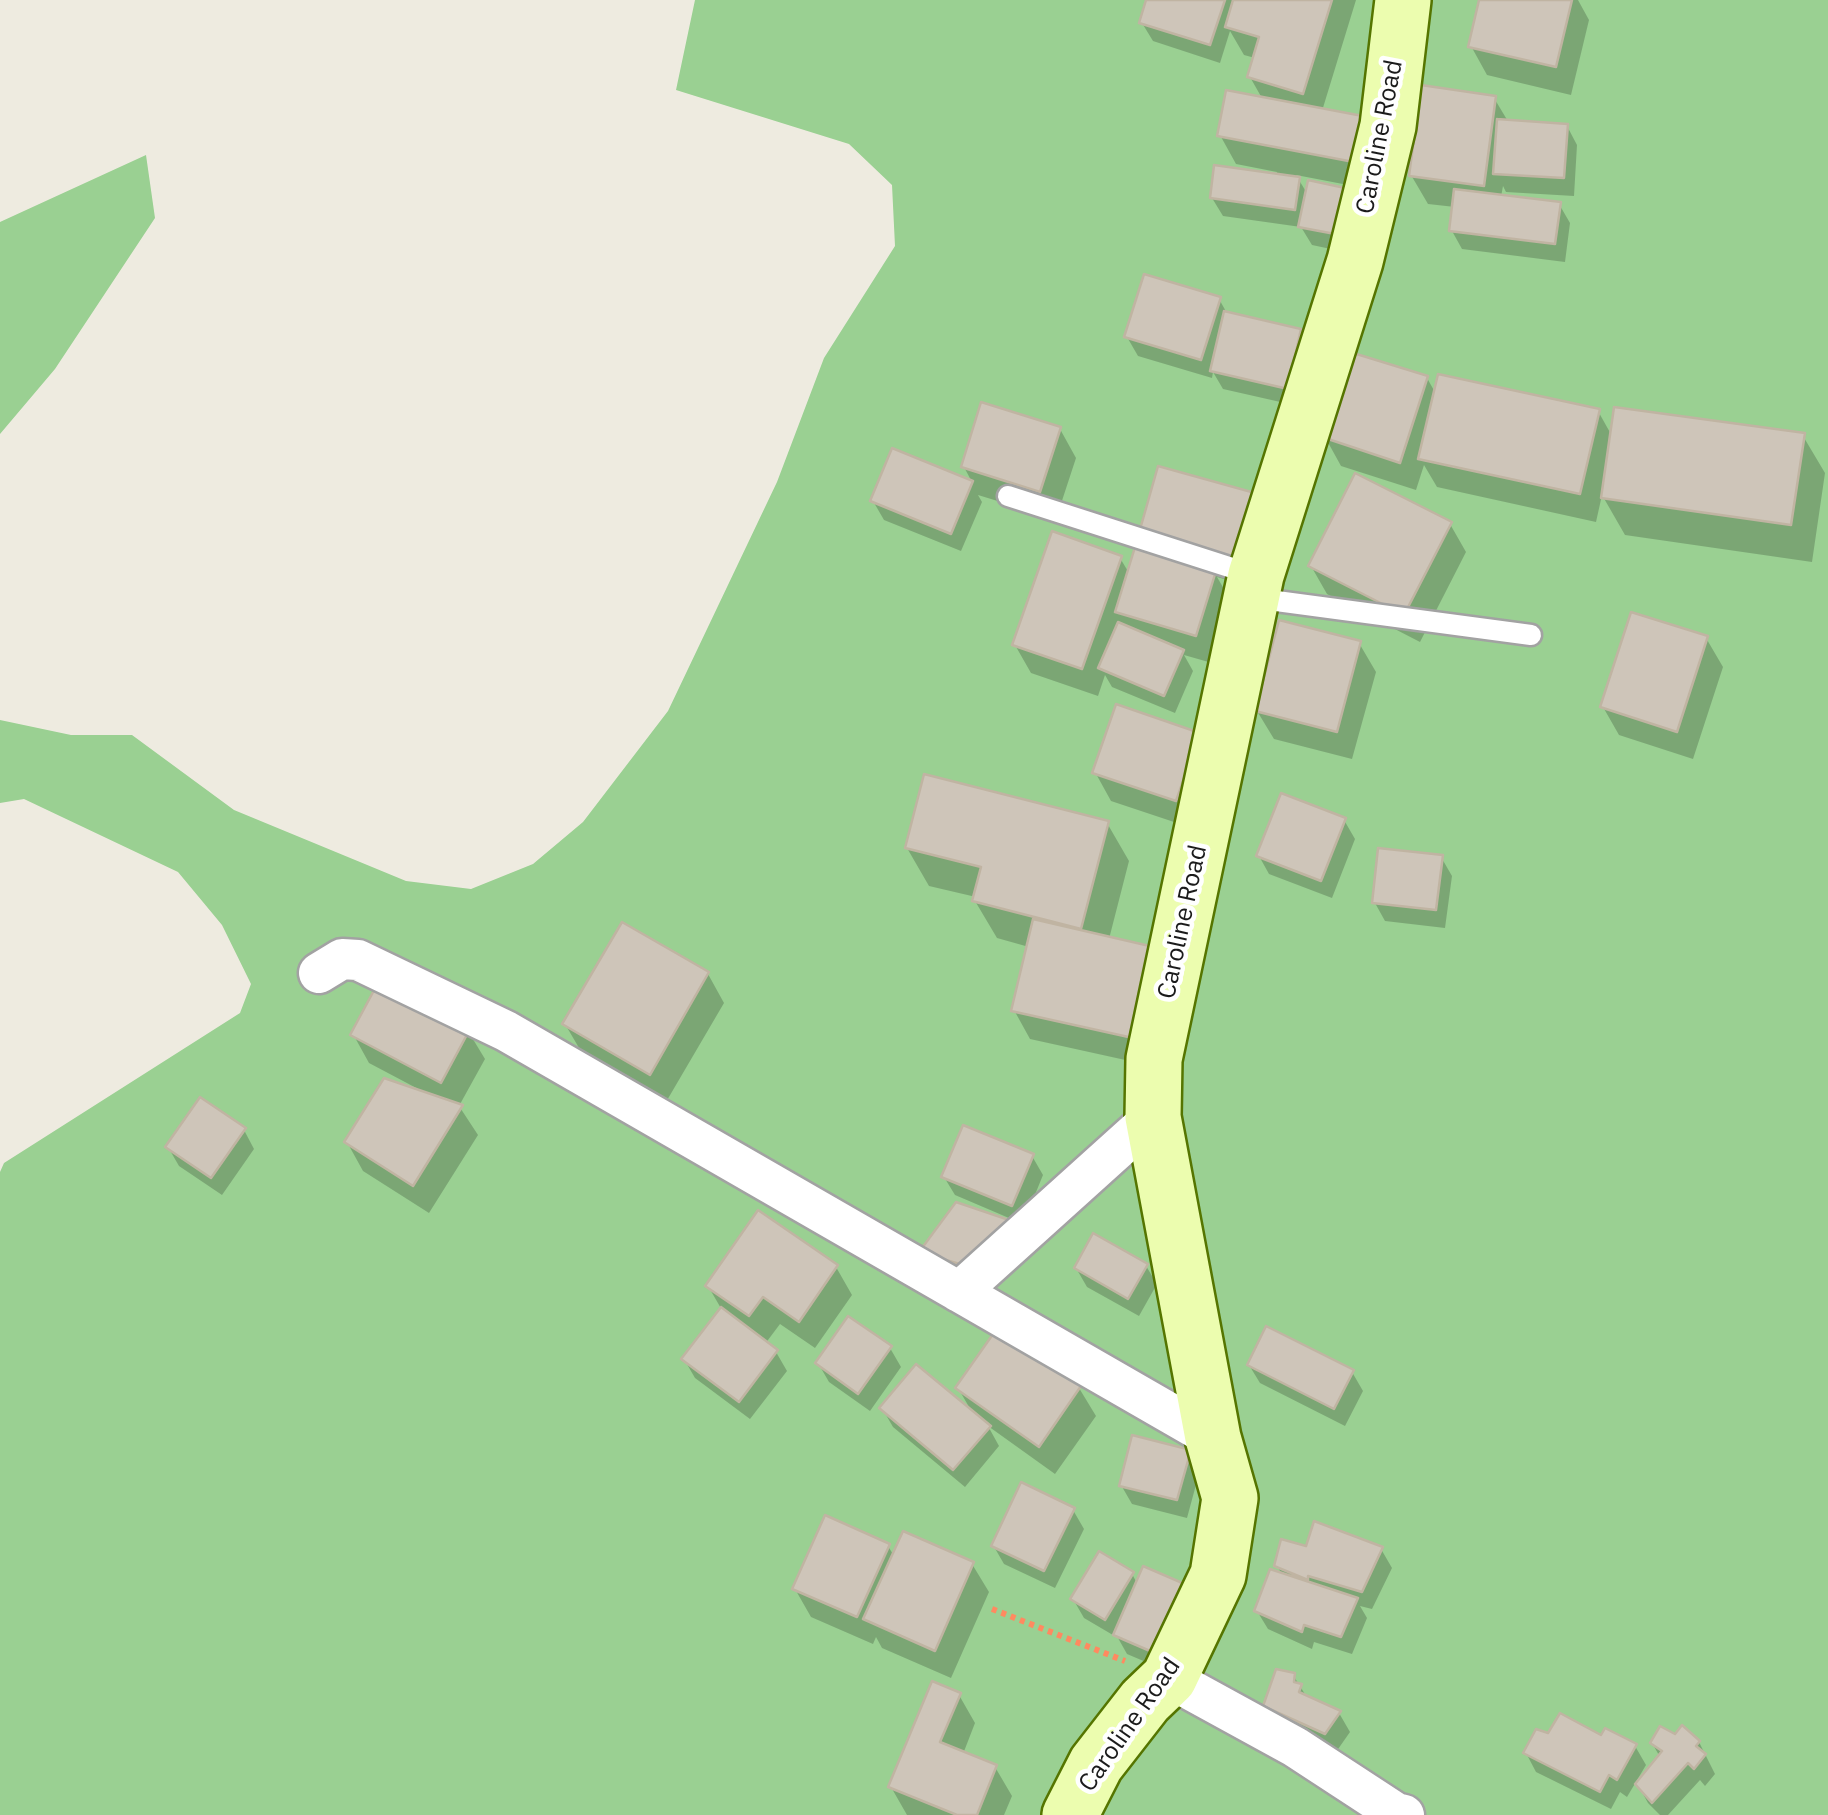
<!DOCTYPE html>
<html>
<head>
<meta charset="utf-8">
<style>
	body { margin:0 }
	canvas { display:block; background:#eeebe0 }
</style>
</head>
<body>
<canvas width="1828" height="1815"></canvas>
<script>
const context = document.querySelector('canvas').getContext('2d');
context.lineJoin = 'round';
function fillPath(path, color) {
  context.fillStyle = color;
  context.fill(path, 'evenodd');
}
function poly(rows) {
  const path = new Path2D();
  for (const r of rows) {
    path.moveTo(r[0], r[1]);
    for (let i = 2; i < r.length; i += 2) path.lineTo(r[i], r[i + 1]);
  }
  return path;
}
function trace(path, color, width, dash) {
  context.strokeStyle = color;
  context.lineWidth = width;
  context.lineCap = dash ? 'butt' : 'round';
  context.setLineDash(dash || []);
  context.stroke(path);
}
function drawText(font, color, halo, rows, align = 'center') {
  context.font = font + ' "IBM Plex Sans",sans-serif';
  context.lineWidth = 9;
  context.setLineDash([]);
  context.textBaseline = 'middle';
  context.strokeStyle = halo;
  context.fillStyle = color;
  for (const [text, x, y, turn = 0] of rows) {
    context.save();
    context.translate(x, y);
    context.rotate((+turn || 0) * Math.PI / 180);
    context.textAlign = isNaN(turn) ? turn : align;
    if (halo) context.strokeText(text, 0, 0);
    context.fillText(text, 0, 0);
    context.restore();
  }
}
fillPath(poly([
	[695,0,1828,0,1828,1815,0,1815,0,1172,4,1163,240,1013,251,984,222,925,178,872,24,799,0,803,0,720,71,735,132,735,234,810,406,881,471,889,533,864,583,822,668,711,777,482,824,358,895,246,892,185,849,144,676,90],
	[146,155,155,218,55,369,0,434,0,222]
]), '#9ad092');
fillPath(poly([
	[1149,0,1232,0,1235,4,1236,0,1356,0,1322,111,1374,190,1296,175,1308,195,1310,183,1345,252,1312,245,1301,227,1223,216,1212,198,1276,176,1277,172,1236,164,1220,135,1263,100,1250,77,1255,58,1244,55,1230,31,1220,63,1153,41,1142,23],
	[1482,0,1578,0,1589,20,1571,95,1487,75,1471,46],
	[1494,98,1509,123,1567,126,1577,145,1574,196,1506,192,1503,186,1501,197,1559,204,1570,223,1565,262,1462,249,1452,231,1455,207,1428,204,1411,175],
	[1219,299,1228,315,1300,331,1311,350,1298,406,1223,389,1213,372,1212,378,1138,356,1127,337],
	[1427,378,1436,394,1598,411,1612,436,1803,436,1825,473,1812,562,1625,535,1602,495,1596,522,1437,487,1424,465,1416,490,1341,466,1325,437],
	[1060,429,1076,458,1056,519,978,495,982,502,961,551,884,520,873,501,893,451,973,484,964,467],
	[1254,495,1251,587,1217,577,1231,601,1212,663,1184,655,1193,671,1175,713,1112,687,1105,675,1098,696,1031,673,1015,645,1120,558,1129,573],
	[1450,524,1466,552,1420,642,1327,594,1311,566],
	[1706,638,1723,667,1693,759,1619,735,1603,707],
	[1359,643,1376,672,1352,759,1274,739,1257,711],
	[1198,735,1192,828,1111,801,1095,772],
	[1344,820,1355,839,1332,898,1269,874,1259,856],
	[1107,823,1129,861,1109,939,1148,1065,1030,1039,1014,1010,1029,947,997,938,975,901,976,897,929,886,907,848],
	[1441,857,1452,876,1445,928,1385,921,1375,903],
	[708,974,724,1003,666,1102,582,1053,565,1024],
	[468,1031,485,1059,459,1106,478,1135,429,1213,363,1171,347,1142,422,1091,369,1063,353,1034],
	[244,1130,254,1149,222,1195,179,1166,168,1147],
	[1032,1156,1043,1175,1023,1224,955,1195,944,1177],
	[1146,1266,1157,1284,1139,1316,1087,1287,1076,1268],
	[836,1267,852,1295,815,1348,780,1324,765,1344,776,1352,787,1371,750,1419,695,1378,684,1359,722,1310,708,1286],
	[890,1348,901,1367,870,1411,829,1382,818,1363],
	[1249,1365,1352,1372,1363,1391,1345,1426,1260,1383],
	[958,1388,1079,1388,1096,1416,1055,1474,988,1426,999,1446,965,1487,893,1427,882,1408,972,1412],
	[1189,1452,1200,1470,1187,1518,1132,1504,1121,1485],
	[1073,1510,1084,1529,1055,1588,1004,1564,993,1545],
	[888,1546,894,1556,972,1564,989,1592,951,1678,882,1648,876,1637,873,1644,811,1617,795,1589],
	[1308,1549,1381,1549,1392,1568,1372,1609,1360,1606,1367,1618,1352,1654,1314,1642,1312,1649,1268,1629,1257,1611,1283,1576,1277,1566],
	[1132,1574,1138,1585,1167,1671,1127,1654,1118,1638,1084,1618,1073,1599],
	[1293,1675,1308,1699,1339,1713,1350,1732,1336,1752,1277,1724,1266,1705],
	[959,1695,975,1723,963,1754,995,1767,1012,1796,1004,1815,907,1815,891,1787],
	[1602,1738,1635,1746,1646,1765,1627,1797,1620,1792,1611,1809,1536,1772,1526,1753],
	[1699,1742,1715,1774,1705,1786,1700,1780,1668,1815,1660,1815,1648,1803,1637,1783,1660,1757,1652,1743]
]), '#0003');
const building = poly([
	[1146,0,1225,0,1210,45,1139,23,1146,0],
	[1233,0,1332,0,1303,94,1247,77,1259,37,1225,27,1233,0],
	[1479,0,1572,0,1556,67,1468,47,1479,0],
	[1421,85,1496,96,1484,186,1409,176,1421,85],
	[1226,90,1368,117,1359,163,1217,136,1226,90],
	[1497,119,1568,124,1564,178,1493,174,1497,119],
	[1214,165,1300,177,1295,210,1210,198,1214,165],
	[1308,180,1345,188,1335,234,1298,227,1308,180],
	[1454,189,1561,202,1555,244,1449,231,1454,189],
	[1144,274,1221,297,1201,360,1124,337,1144,274],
	[1224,311,1301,329,1288,389,1210,371,1224,311],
	[1350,352,1428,376,1400,463,1322,437,1350,352],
	[1438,374,1600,409,1580,494,1418,459,1438,374],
	[981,402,1061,427,1040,492,961,467,981,402],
	[1614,407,1805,433,1791,525,1601,498,1614,407],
	[892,448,973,481,951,534,870,501,892,448],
	[1158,466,1255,493,1235,560,1139,533,1158,466],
	[1355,473,1452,522,1404,615,1308,566,1355,473],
	[1052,531,1122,556,1082,669,1012,645,1052,531],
	[1135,547,1216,571,1196,636,1115,612,1135,547],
	[1631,612,1708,636,1677,732,1600,707,1631,612],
	[1279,620,1361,641,1337,732,1255,711,1279,620],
	[1118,622,1184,650,1164,696,1098,668,1118,622],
	[1116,704,1200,733,1176,801,1092,773,1116,704],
	[924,774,1109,821,1081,929,972,901,981,867,905,848,924,774],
	[1281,793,1346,818,1321,881,1256,856,1281,793],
	[1378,848,1443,855,1436,910,1372,903,1378,848],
	[1033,919,1154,947,1133,1038,1011,1011,1033,919],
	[622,922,709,972,650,1075,562,1024,622,922],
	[379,981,470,1029,441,1083,350,1035,379,981],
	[384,1078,463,1105,413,1186,344,1142,384,1078],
	[200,1097,246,1128,211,1178,165,1147,200,1097],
	[963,1125,1034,1154,1012,1206,941,1177,963,1125],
	[956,1202,1015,1222,973,1268,919,1252,956,1202],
	[758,1210,838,1265,799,1322,763,1297,749,1316,705,1286,758,1210],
	[1093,1233,1148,1264,1128,1299,1074,1268,1093,1233],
	[721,1307,778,1350,739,1402,681,1359,721,1307],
	[848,1316,892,1346,858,1394,815,1363,848,1316],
	[1266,1326,1354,1370,1334,1409,1247,1365,1266,1326],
	[998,1327,1081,1386,1039,1447,955,1388,998,1327],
	[916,1364,991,1426,953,1470,879,1408,916,1364],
	[1132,1435,1191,1450,1177,1500,1119,1486,1132,1435],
	[1021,1482,1075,1508,1044,1571,991,1546,1021,1482],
	[825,1515,890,1544,857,1617,792,1589,825,1515],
	[1314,1521,1383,1547,1362,1592,1308,1576,1308,1580,1274,1566,1281,1539,1306,1546,1314,1521],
	[903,1531,974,1562,935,1651,863,1619,903,1531],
	[1099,1551,1134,1572,1105,1620,1070,1599,1099,1551],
	[1143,1566,1187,1585,1157,1654,1113,1635,1143,1566],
	[1270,1569,1358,1598,1341,1637,1304,1625,1302,1632,1254,1611,1270,1569],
	[1276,1669,1295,1673,1294,1682,1302,1684,1299,1692,1341,1711,1325,1734,1263,1706,1276,1669],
	[932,1681,961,1693,940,1742,997,1765,977,1815,957,1815,888,1787,932,1681],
	[1560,1713,1601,1735,1605,1728,1637,1744,1617,1780,1609,1775,1600,1792,1523,1753,1536,1729,1548,1733,1560,1713],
	[1682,1725,1700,1741,1696,1746,1706,1754,1694,1769,1688,1763,1652,1803,1635,1784,1662,1751,1650,1743,1660,1726,1675,1734,1682,1725]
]);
fillPath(building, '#cec5b9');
trace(building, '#c0b4a2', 2.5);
const lane = poly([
	[1008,496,1254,575],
	[1254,598,1531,635]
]);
const street = poly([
	[319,973,342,959,358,960,506,1031,1213,1438],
	[959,1292,1153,1117],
	[1169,1678,1295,1747,1396,1813,1404,1815]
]);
const secondary = poly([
	[1070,1815,1096,1764,1145,1701,1169,1678,1218,1575,1230,1498,1213,1438,1153,1117,1154,1059,1256,575,1355,261,1388,126,1403,0]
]);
trace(lane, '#a2a2a2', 25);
trace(street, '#a2a2a2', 45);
trace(secondary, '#557500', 60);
trace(poly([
	[992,1609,1125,1661]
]), '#ff8a60', 6, [5, 5]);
trace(lane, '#fff', 20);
trace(street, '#fff', 40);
trace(secondary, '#ecfdaf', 55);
drawText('25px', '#1b1b1b', '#fff', [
	["Caroline Road",1380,137,-79],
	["Caroline Road",1183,922,-78],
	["Caroline Road",1130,1725,-55]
]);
</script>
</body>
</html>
